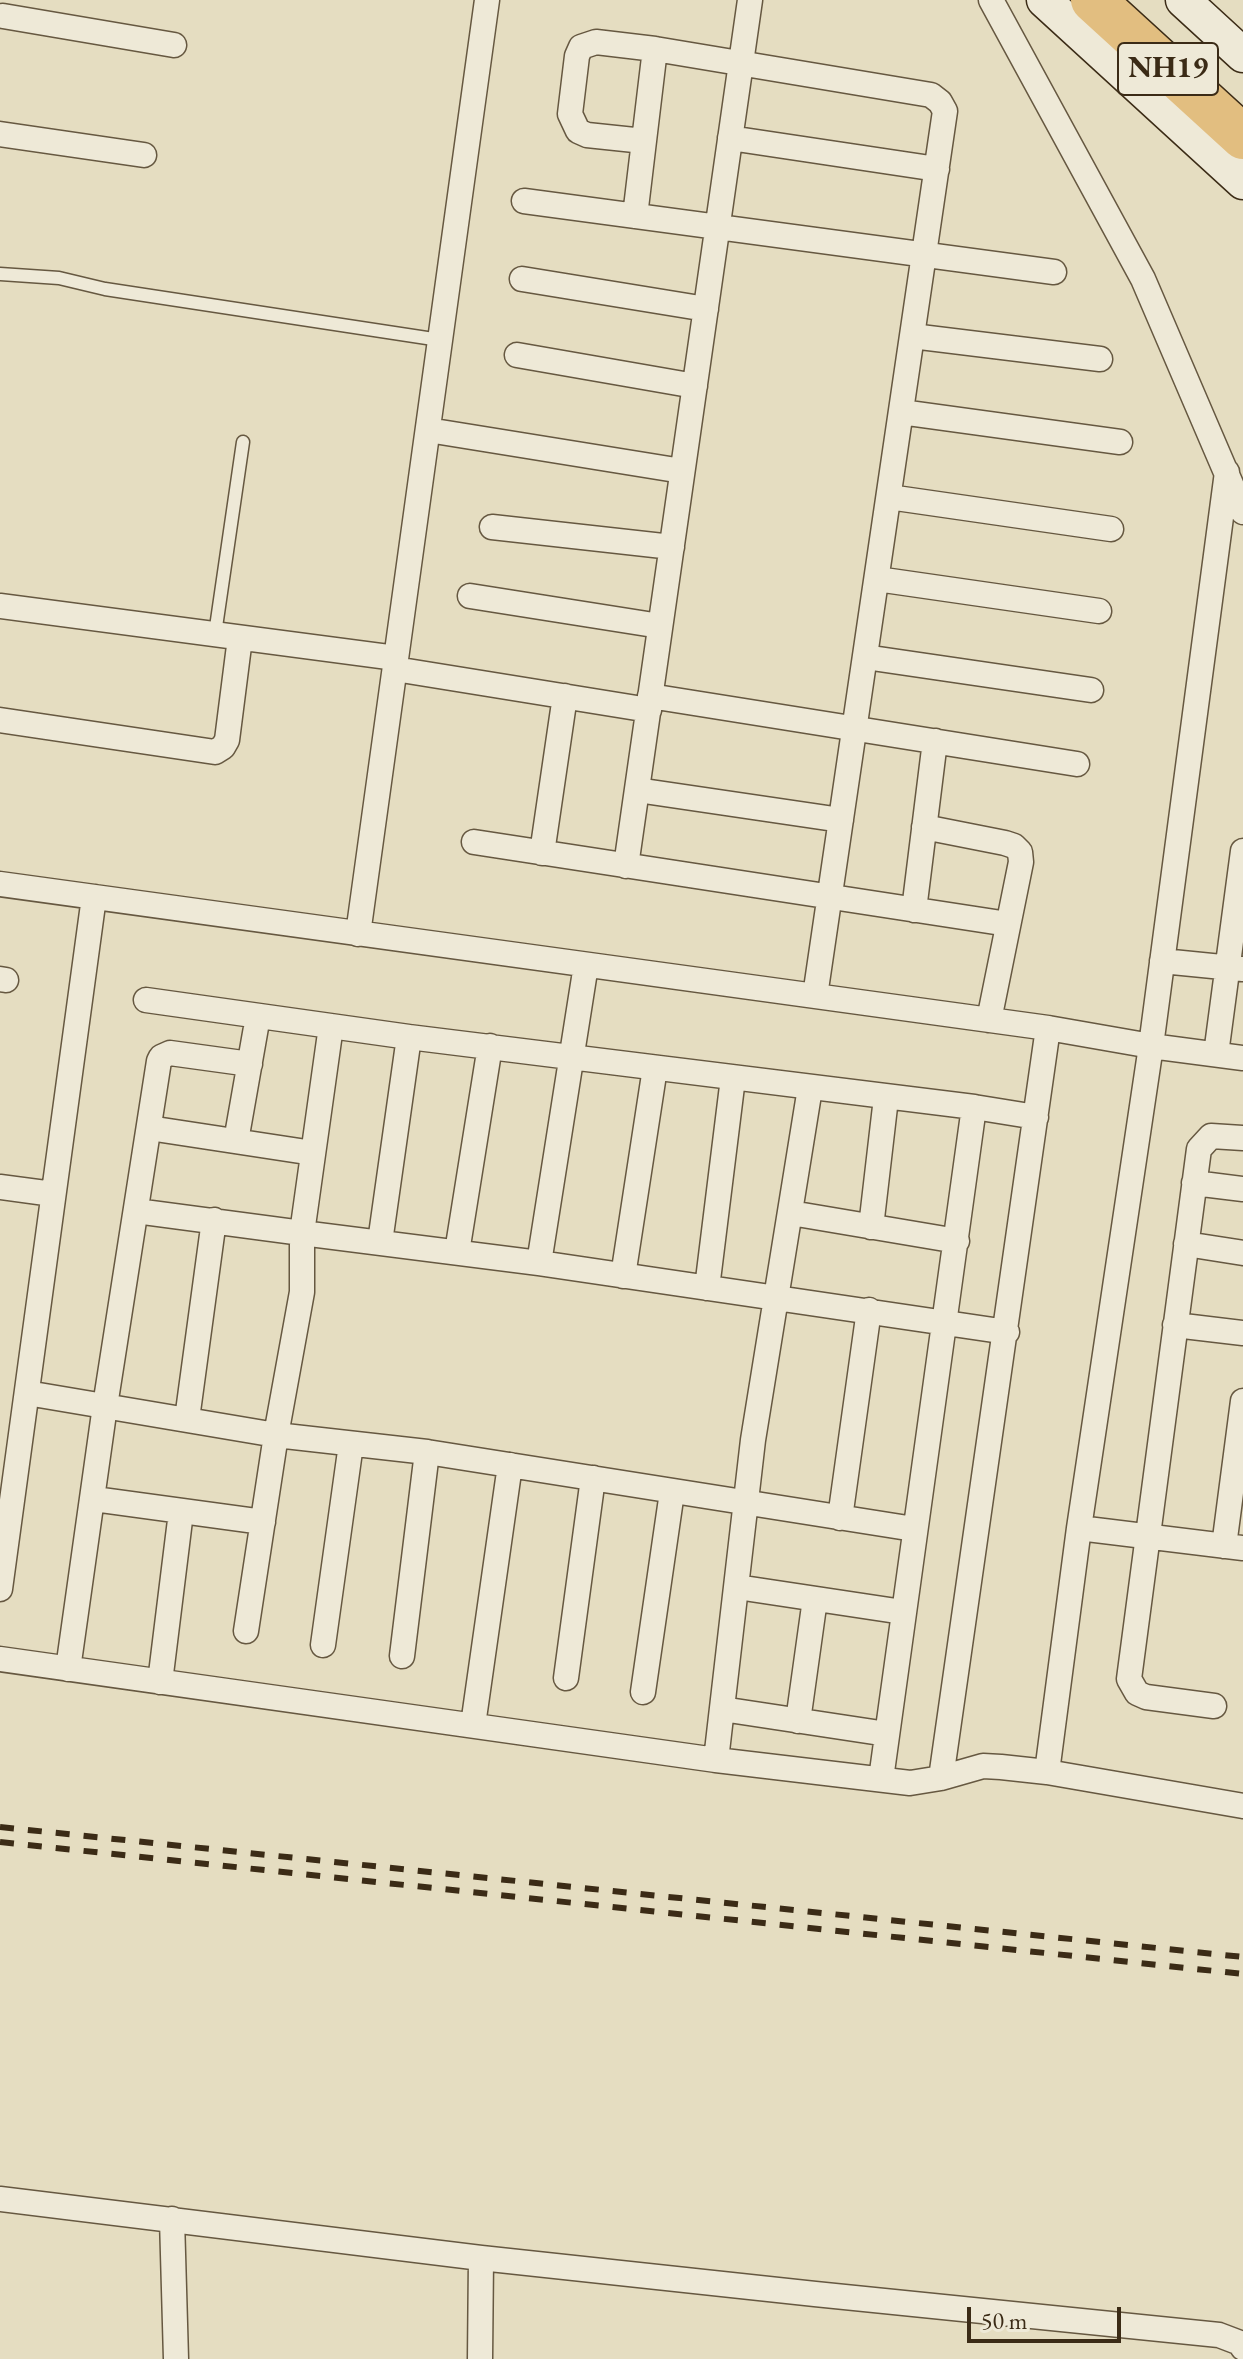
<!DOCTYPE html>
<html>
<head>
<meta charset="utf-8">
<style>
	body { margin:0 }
	#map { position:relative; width:1243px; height:2359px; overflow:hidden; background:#e5ddc1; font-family:"EB Garamond",serif }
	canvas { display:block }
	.scale { position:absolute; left:967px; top:2307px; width:154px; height:36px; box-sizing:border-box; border:4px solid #3b2b16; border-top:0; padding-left:10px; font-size:24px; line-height:28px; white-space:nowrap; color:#3b2b16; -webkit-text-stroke:6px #eee9d7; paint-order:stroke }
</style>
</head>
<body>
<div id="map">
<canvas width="1243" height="2359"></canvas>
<div class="scale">50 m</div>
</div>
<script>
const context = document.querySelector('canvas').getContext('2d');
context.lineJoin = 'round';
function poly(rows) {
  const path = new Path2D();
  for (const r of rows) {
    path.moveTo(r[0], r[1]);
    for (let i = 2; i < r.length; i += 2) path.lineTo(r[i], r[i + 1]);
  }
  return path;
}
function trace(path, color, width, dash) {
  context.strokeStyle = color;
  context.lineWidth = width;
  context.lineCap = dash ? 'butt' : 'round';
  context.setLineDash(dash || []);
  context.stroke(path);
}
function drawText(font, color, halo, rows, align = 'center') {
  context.font = font + ' "EB Garamond",serif';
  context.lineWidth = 6;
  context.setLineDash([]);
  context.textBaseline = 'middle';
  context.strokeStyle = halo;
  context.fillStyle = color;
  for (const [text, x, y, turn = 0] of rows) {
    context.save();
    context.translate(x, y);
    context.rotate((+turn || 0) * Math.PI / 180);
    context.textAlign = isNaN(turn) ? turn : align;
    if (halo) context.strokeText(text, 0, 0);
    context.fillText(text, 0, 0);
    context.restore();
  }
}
const lane = poly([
	[0,274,59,278,105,289,440,340],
	[215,634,243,442]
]);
const street = poly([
	[991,0,1143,279,1243,512],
	[3,16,174,45],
	[0,134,144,155],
	[730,138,937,169],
	[644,141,587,135,578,131,570,114,577,56,581,47,596,42,655,49],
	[524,201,1054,272],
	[635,216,655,49,931,95,940,102,945,111,815,996],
	[522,279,706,309],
	[912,336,1100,359],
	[517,355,695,386],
	[901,412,1120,442],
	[428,430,682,471],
	[889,497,1111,529],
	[492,527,672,547],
	[877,579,1099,611],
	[470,596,660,626],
	[0,606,396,658],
	[865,657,1091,690],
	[395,669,649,710],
	[650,696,1077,764],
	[0,720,215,752,223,747,227,740,240,638],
	[637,790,841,820],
	[924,827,1005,843,1014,846,1020,852,1021,862,989,1020],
	[474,842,1008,924],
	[542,853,565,696],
	[626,866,750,0],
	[0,884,1048,1028,1151,1046,1243,1058],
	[914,910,935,741],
	[358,934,487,0],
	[1162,961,1243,969],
	[0,979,6,980],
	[146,1000,409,1037,974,1107,881,1779],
	[1216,1054,1243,851],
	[974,1107,1036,1117],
	[149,1128,313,1153],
	[236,1141,258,1016],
	[1194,1183,1243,1189],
	[0,1187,53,1194],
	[136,1211,302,1233,331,1026],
	[791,1213,957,1241],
	[871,1227,886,1098],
	[380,1242,409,1037],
	[1186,1244,1243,1253],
	[457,1252,490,1046],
	[539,1263,586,965],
	[623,1276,655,1068],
	[707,1288,733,1078],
	[1175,1325,1243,1333],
	[27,1393,276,1435,302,1292,302,1233,539,1263,1007,1332],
	[187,1419,214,1220],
	[94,1499,263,1522],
	[840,1518,869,1310],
	[1079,1528,1243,1548],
	[1224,1546,1243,1401],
	[737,1587,903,1612],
	[0,1589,94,897],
	[246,1631,276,1435,427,1452,914,1529],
	[323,1645,351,1444],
	[402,1656,427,1452],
	[0,1659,716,1760,910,1783,941,1778,983,1766,1001,1767,1047,1772,1243,1806],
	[68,1669,105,1406,159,1061,161,1057,170,1053,250,1064],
	[566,1678,593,1478],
	[160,1682,181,1512],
	[643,1692,672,1492],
	[1214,1706,1146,1697,1137,1693,1129,1679,1199,1149,1211,1136,1243,1138],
	[722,1709,887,1734],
	[798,1721,815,1599],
	[473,1725,510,1465],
	[716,1760,753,1440,810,1088],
	[1047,1772,1079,1528,1151,1046,1227,472],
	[941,1778,1048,1028],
	[0,2199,481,2258,815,2294,1219,2335,1240,2343,1243,2348],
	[172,2219,176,2359],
	[480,2359,481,2258]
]);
const secondary = poly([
	[1044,0,1243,182],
	[1183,0,1243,55]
]);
const highway = poly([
	[1093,0,1243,137]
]);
trace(lane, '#665841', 15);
trace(street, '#665841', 27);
trace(secondary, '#3b2b16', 37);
trace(highway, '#3b2b16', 47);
trace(lane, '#eee9d7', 12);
trace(street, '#eee9d7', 24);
trace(secondary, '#eee9d7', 34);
trace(highway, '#e2be80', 44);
trace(poly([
	[0,1827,1243,1957],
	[0,1842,1243,1974]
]), '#3b2b16', 6, [14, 14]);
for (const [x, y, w] of [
	[1168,69,100]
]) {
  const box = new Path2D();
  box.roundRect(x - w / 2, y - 26, w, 52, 6);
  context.fillStyle = '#eee9d7';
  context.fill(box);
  trace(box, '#3b2b16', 2);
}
drawText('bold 30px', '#3b2b16', null, [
	["NH19",1168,69]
]);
</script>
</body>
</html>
